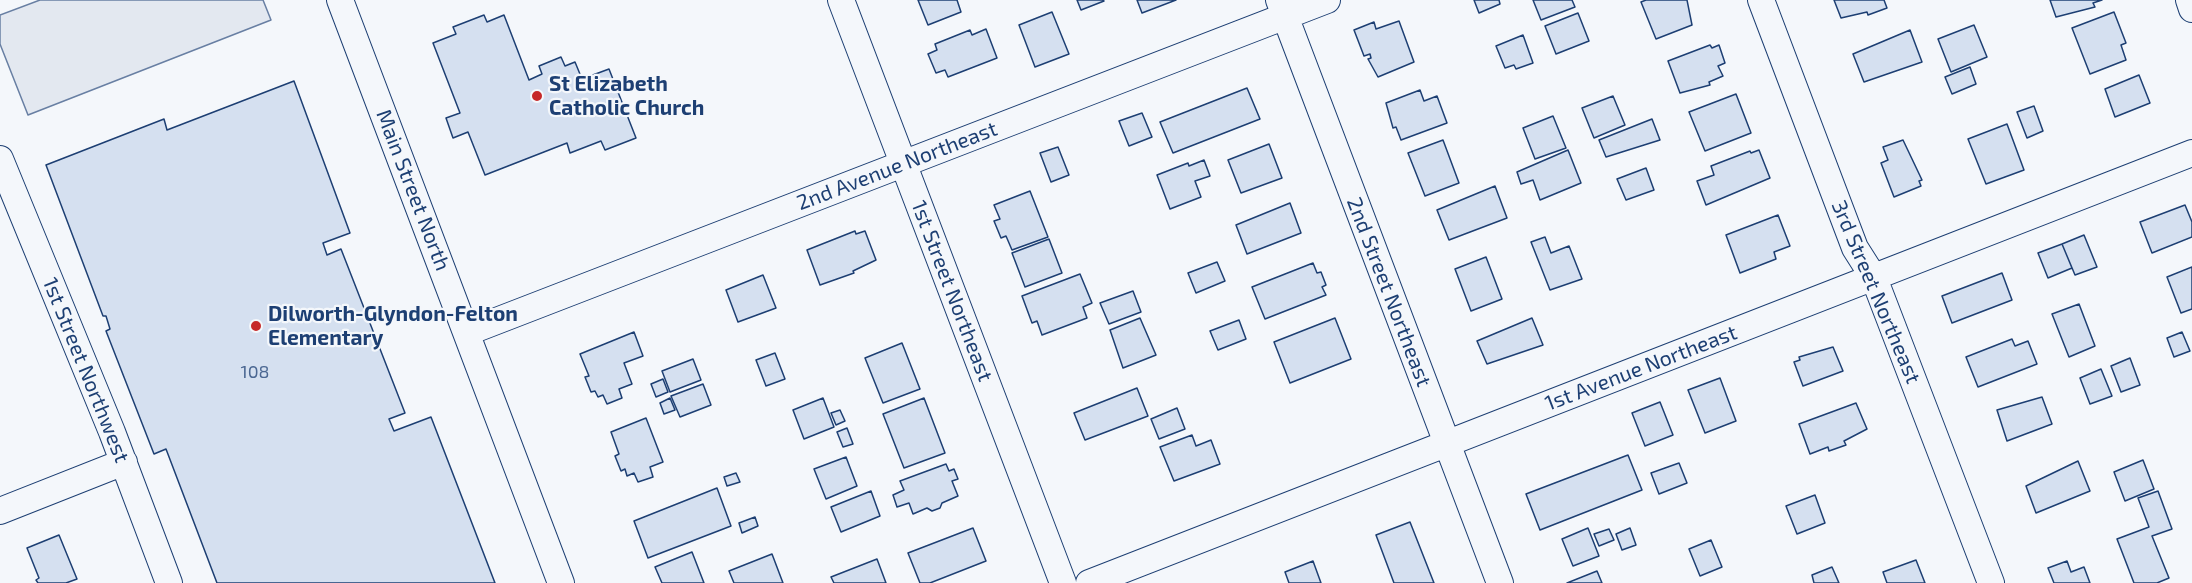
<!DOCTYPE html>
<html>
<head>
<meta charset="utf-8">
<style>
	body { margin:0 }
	canvas { display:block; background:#f4f7fb }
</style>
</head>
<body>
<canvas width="2192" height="583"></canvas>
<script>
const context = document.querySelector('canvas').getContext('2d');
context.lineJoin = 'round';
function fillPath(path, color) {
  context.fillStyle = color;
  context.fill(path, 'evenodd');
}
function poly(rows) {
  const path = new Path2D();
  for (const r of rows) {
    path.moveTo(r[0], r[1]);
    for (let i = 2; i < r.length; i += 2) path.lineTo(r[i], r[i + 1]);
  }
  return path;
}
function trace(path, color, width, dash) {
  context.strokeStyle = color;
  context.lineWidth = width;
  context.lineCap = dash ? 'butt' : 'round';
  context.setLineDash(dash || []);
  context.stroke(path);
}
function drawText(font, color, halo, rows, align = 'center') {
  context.font = font + ' "Exo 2",sans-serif';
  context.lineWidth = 4.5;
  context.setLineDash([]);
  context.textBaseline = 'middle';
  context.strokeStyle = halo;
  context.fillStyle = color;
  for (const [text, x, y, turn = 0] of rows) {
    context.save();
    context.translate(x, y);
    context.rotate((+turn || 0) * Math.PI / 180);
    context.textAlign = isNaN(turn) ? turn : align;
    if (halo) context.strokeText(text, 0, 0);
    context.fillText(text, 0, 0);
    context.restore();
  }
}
const parking = poly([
	[40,0,263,0,271,20,28,115,0,44,0,15,40,0]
]);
fillPath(parking, '#e3e8f0');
trace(parking, '#687fa3', 1.5);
const building = poly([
	[918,0,957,0,961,12,928,25,918,0],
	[1077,0,1103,0,1104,1,1081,10,1077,0],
	[1137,0,1176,0,1142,13,1137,0],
	[1474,0,1499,0,1500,4,1479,13,1474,0],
	[1533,0,1572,0,1575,7,1541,20,1533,0],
	[1646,0,1687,0,1692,25,1656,39,1641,2,1646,0],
	[1834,0,1884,0,1887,8,1868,15,1867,12,1841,18,1834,0],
	[2050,0,2102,0,2093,3,2095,7,2056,17,2050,0],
	[1052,12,1069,54,1035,67,1019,25,1052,12],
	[2114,12,2126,43,2121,45,2126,60,2090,74,2072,28,2114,12],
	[1578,13,1589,41,1556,54,1545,26,1578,13],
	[484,15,487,22,504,15,529,80,542,74,539,66,561,57,565,66,575,62,582,79,609,69,636,138,605,150,601,141,570,153,567,143,485,175,468,132,453,138,446,118,460,113,433,43,456,34,453,27,484,15],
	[1399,21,1414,62,1378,77,1368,59,1371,58,1370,54,1364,56,1354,30,1374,22,1376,29,1399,21],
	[1974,25,1987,57,1951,72,1938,39,1974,25],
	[986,29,997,58,948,77,945,70,936,73,928,54,937,50,935,44,970,30,972,35,986,29],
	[1910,30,1922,62,1864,82,1853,54,1910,30],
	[1523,35,1533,63,1516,69,1514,65,1505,68,1496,46,1523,35],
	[1710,45,1712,48,1719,45,1725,63,1718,66,1723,76,1709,82,1710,85,1680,93,1668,61,1710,45],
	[1970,67,1976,84,1952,94,1945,77,1970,67],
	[2139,75,2150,103,2115,117,2105,89,2139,75],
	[294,81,350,233,323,243,327,255,341,249,405,413,389,419,394,431,431,417,495,583,217,583,166,449,154,454,106,331,110,329,106,316,103,316,46,165,164,119,167,130,294,81],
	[1247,88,1260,119,1173,153,1160,122,1247,88],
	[1420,90,1424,101,1437,96,1447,123,1401,140,1396,127,1393,128,1386,103,1420,90],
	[1736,94,1751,133,1705,151,1689,112,1736,94],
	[1613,96,1625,125,1594,138,1582,108,1613,96],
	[2034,106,2043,131,2027,138,2017,112,2034,106],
	[1142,113,1152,137,1129,146,1119,121,1142,113],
	[1553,116,1566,148,1535,159,1523,128,1553,116],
	[1652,119,1660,140,1606,157,1599,140,1652,119],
	[2007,124,2024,170,1986,184,1968,139,2007,124],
	[1443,140,1459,183,1425,196,1408,153,1443,140],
	[1903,140,1922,180,1919,181,1921,186,1894,197,1881,163,1888,160,1883,147,1903,140],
	[1269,144,1282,178,1241,193,1228,160,1269,144],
	[1058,147,1069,175,1051,182,1040,153,1058,147],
	[1568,150,1581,183,1540,200,1533,180,1521,184,1517,172,1568,150],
	[1759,150,1770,178,1706,205,1697,181,1714,175,1711,166,1750,151,1751,153,1759,150],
	[1204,160,1210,176,1195,181,1201,197,1170,209,1157,175,1188,163,1189,166,1204,160],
	[1646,168,1654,190,1626,200,1617,179,1646,168],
	[1495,186,1507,218,1449,240,1437,210,1495,186],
	[1030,191,1048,237,1012,250,1006,236,1001,238,994,221,1000,219,994,205,1030,191],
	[1290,203,1301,233,1247,254,1236,225,1290,203],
	[2185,205,2192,222,2192,237,2152,253,2140,222,2185,205],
	[1778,215,1790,246,1774,252,1776,259,1740,273,1726,235,1778,215],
	[855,231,856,234,865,231,876,260,853,271,854,273,820,285,807,250,855,231],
	[2084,235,2097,267,2075,275,2062,244,2084,235],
	[1545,237,1551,253,1569,246,1582,279,1550,290,1531,242,1545,237],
	[1049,239,1062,273,1025,287,1012,253,1049,239],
	[2062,244,2072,268,2048,278,2038,253,2062,244],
	[1486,257,1502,299,1471,311,1455,269,1486,257],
	[1217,262,1225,281,1196,293,1188,273,1217,262],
	[1313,263,1317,273,1321,272,1326,285,1322,287,1326,295,1265,319,1252,287,1313,263],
	[2192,267,2192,309,2181,313,2167,277,2192,267],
	[2002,273,2012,300,1952,323,1942,296,2002,273],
	[1080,274,1092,303,1083,307,1087,318,1042,335,1037,321,1032,323,1022,296,1080,274],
	[763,275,776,308,738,322,726,290,763,275],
	[1133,291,1141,312,1109,324,1100,303,1133,291],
	[2079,304,2095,346,2069,357,2052,314,2079,304],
	[1140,318,1156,355,1123,368,1110,330,1140,318],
	[1335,318,1351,359,1290,383,1274,342,1335,318],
	[1532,318,1543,345,1487,364,1477,341,1532,318],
	[1239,320,1246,339,1218,350,1210,331,1239,320],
	[634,332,643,356,624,363,632,384,619,389,622,398,607,404,603,395,598,397,595,391,591,392,585,377,589,376,580,354,634,332],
	[2182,332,2190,351,2174,357,2167,338,2182,332],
	[2012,339,2015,346,2028,341,2037,364,1978,387,1966,357,2012,339],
	[902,343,920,389,883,403,865,358,902,343],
	[1833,347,1843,371,1803,386,1794,362,1800,360,1799,357,1833,347],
	[775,353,785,379,766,386,756,360,775,353],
	[2130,358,2140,385,2121,392,2111,366,2130,358],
	[693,359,701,380,670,392,662,371,693,359],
	[2101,369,2112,396,2090,404,2080,378,2101,369],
	[1720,378,1736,421,1705,433,1688,390,1720,378],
	[663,379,668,392,656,397,651,384,663,379],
	[703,384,711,405,680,417,671,396,703,384],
	[1137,388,1148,416,1085,440,1074,413,1137,388],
	[2042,397,2052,424,2007,441,1997,410,2042,397],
	[670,398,675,410,664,414,660,403,670,398],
	[823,398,834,427,804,439,793,410,823,398],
	[924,398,945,453,904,468,883,414,924,398],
	[1660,402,1673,435,1645,446,1632,413,1660,402],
	[1856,403,1867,429,1844,441,1846,445,1829,451,1828,447,1810,454,1799,424,1856,403],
	[1177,408,1185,429,1159,439,1151,419,1177,408],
	[840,410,845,421,836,425,831,413,840,410],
	[646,418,663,462,650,467,653,477,638,482,634,473,627,476,625,469,621,471,615,456,619,454,611,432,646,418],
	[847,428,853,444,843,447,837,432,847,428],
	[1192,435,1196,446,1211,440,1220,464,1174,481,1160,447,1192,435],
	[1628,455,1642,490,1540,530,1526,494,1628,455],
	[846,457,857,486,826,499,814,469,846,457],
	[2143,460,2154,489,2125,501,2114,472,2143,460],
	[2078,461,2090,491,2036,513,2026,486,2078,461],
	[1679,463,1687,483,1659,494,1651,473,1679,463],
	[946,464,949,471,954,469,958,479,952,481,958,496,942,503,940,508,932,511,927,508,913,514,909,503,897,507,893,495,904,490,900,481,946,464],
	[736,473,740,482,727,486,724,477,736,473],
	[717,488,731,526,648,558,634,521,717,488],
	[871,491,880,516,841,532,831,507,871,491],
	[2158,491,2172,529,2152,536,2169,578,2157,583,2134,583,2117,539,2149,527,2138,498,2158,491],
	[1815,495,1825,523,1797,534,1786,506,1815,495],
	[755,517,758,526,742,533,739,523,755,517],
	[1410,522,1434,583,1394,583,1376,535,1410,522],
	[973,528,986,561,930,583,920,583,908,553,973,528],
	[1588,528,1599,556,1573,566,1562,539,1588,528],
	[1630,528,1636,545,1622,550,1616,534,1630,528],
	[1609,529,1614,540,1599,546,1594,534,1609,529],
	[59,535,77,579,66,583,38,583,36,580,39,578,27,548,59,535],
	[1711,540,1722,567,1700,576,1689,549,1711,540],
	[692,552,704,583,662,583,655,567,692,552],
	[772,554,783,583,734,583,729,571,772,554],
	[877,559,886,583,834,583,831,577,877,559],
	[1916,560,1925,583,1887,583,1883,572,1916,560],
	[1313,561,1321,583,1289,583,1285,572,1313,561],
	[2067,561,2071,572,2084,567,2090,583,2054,583,2048,568,2067,561],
	[1832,567,1839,583,1814,583,1812,575,1832,567],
	[1597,571,1602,583,1567,583,1597,571]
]);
fillPath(building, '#d5e0f0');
trace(building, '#1d3f73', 1.5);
const street = poly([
	[340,0,561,583],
	[841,0,1063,583],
	[1279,0,1500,583],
	[1761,0,1855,248,1874,278,1991,583],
	[2189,0,2192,9],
	[0,159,112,432,169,583],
	[468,332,1327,0],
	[0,511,124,462],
	[1089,583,2192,153]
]);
trace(street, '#1d3f73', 28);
trace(street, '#f4f7fb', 26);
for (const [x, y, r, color] of [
	[537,96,6,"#c62828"],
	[256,326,6,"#c62828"]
]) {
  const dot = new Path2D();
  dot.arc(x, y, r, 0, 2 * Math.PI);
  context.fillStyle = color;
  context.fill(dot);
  trace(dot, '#f4f7fb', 2);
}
drawText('18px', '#4b6792', null, [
	["108",255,372]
]);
drawText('bold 21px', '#1d3f73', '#f4f7fb', [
	["St Elizabeth",549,84],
	["Catholic Church",549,108],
	["Dilworth-Glyndon-Felton",268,314],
	["Elementary",268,338]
], 'left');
drawText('21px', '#1d3f73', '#f4f7fb', [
	["2nd Avenue Northeast",897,166,-21],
	["Main Street North",413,190,69],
	["1st Street Northeast",952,291,69],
	["2nd Street Northeast",1389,292,69],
	["3rd Street Northeast",1876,292,67],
	["1st Avenue Northeast",1641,368,-21],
	["1st Street Northwest",86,370,68]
]);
</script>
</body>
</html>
